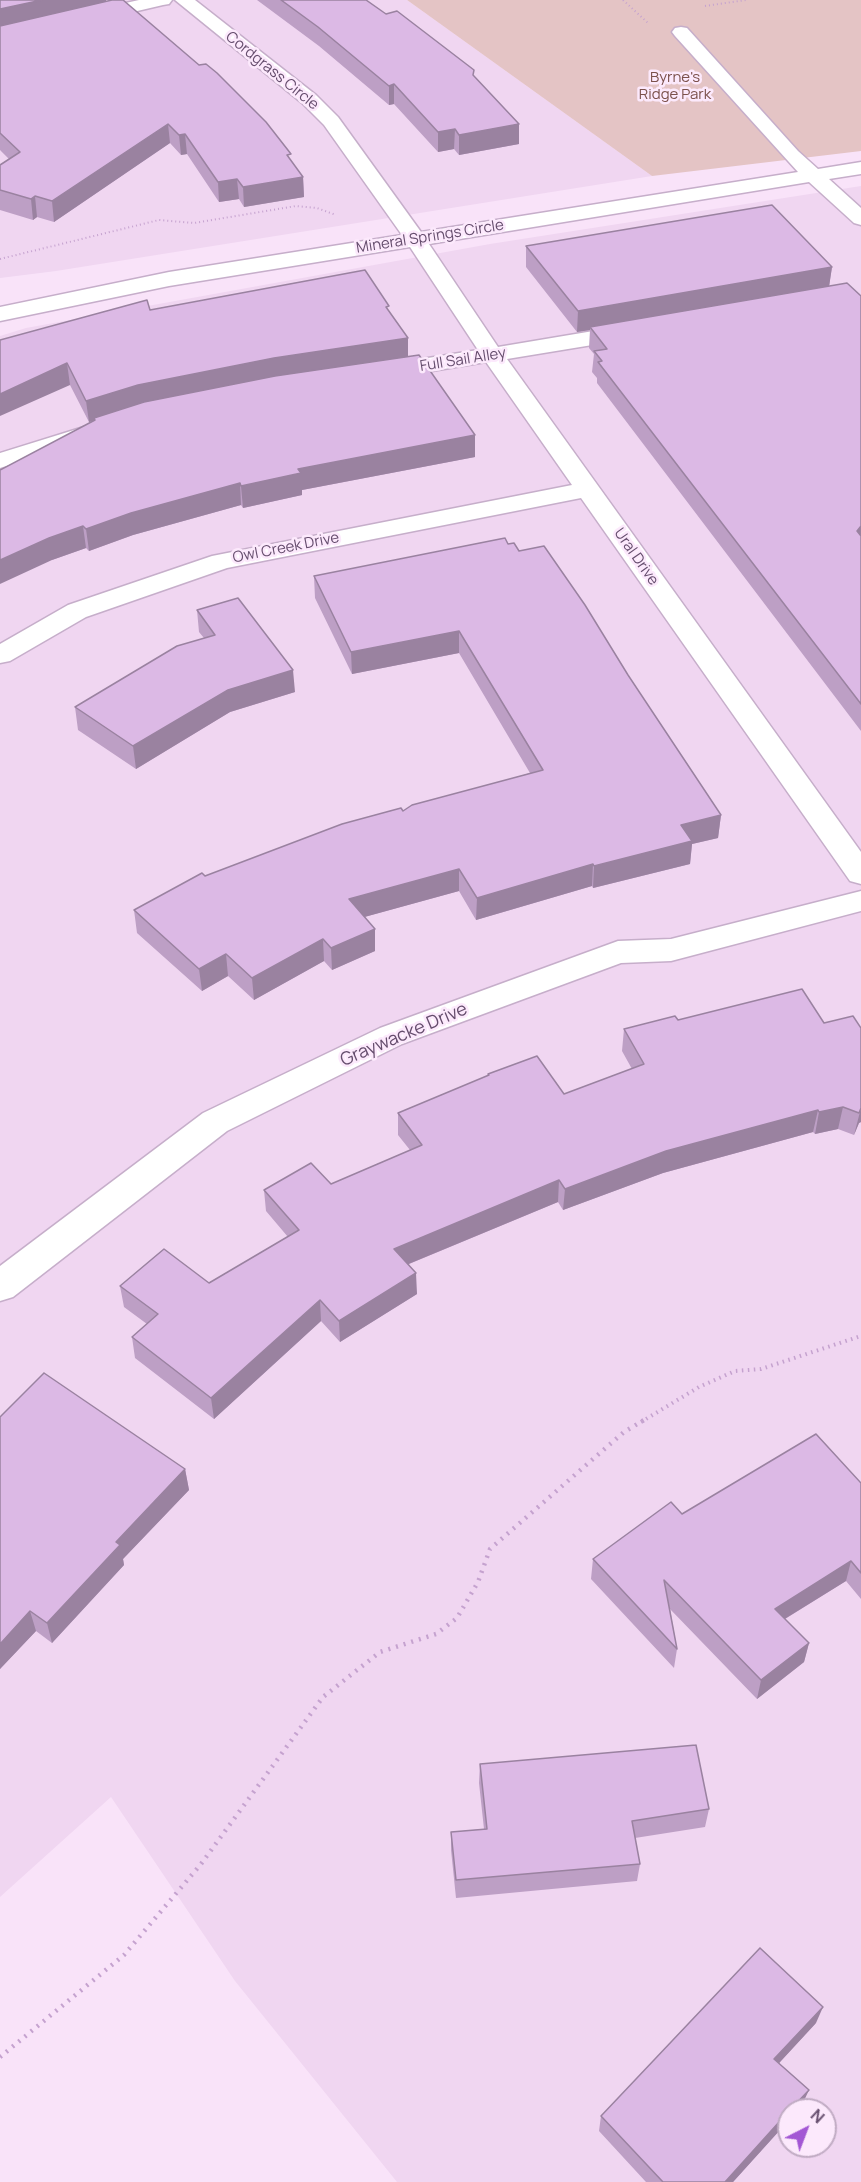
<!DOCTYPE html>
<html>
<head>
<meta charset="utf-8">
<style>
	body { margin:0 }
	#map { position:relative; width:861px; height:2182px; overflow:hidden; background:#f9e3f9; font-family:Manrope,sans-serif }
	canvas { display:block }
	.north { position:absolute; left:777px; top:2098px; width:60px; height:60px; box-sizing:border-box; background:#fce9fc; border:2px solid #c0abc3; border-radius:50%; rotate:42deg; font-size:16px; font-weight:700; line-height:24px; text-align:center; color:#654d6d }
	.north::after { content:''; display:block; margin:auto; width:21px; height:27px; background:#a357d4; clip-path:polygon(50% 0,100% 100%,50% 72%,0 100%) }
</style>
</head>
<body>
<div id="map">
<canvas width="861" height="2182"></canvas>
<div class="north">N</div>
</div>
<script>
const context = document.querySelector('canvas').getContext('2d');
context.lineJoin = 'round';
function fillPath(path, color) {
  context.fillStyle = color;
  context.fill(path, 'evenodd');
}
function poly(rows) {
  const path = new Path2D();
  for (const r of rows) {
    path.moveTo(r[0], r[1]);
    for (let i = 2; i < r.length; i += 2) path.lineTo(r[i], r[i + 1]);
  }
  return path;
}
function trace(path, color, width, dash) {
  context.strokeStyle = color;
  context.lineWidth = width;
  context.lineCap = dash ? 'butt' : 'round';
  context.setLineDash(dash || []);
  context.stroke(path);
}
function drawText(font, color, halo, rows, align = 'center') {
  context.font = font + ' Manrope,sans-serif';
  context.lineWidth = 5;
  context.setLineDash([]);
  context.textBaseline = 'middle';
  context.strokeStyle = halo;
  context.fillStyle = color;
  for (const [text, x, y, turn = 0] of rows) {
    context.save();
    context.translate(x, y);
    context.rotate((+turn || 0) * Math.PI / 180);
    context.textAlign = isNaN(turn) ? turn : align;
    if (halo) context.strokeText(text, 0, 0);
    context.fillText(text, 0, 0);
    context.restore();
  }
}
fillPath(poly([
	[0,0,407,0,652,176,56,271,0,278],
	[861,186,861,2182,397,2182,235,1981,111,1797,0,1897,0,336,26,328,490,244],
	[789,2110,825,2110,825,2146,789,2146]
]), '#f0d6f1');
fillPath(poly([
	[407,0,861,0,861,151,652,176]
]), '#e4c4c5');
const minor = poly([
	[139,0,172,0,169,4,163,5,0,43,0,31,139,0],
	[175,0,195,0,316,95,338,117,421,232,798,172,675,36,672,32,675,28,681,27,687,28,798,151,818,169,861,162,861,174,829,179,861,208,861,225,854,223,809,182,429,244,498,347,635,324,643,326,646,331,643,336,635,338,507,359,861,852,861,884,850,881,581,498,227,568,86,617,10,661,0,663,0,644,68,605,212,556,572,485,486,362,384,379,376,377,372,372,376,367,384,365,478,350,410,247,169,286,0,321,0,307,169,272,402,235,324,125,302,103,175,0],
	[87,426,95,428,99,433,95,438,0,468,0,453,87,426],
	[861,891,861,911,671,961,621,963,402,1044,227,1131,13,1297,0,1301,0,1266,203,1113,380,1028,618,941,671,939,861,891]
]);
trace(minor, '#c6aeca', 3);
trace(poly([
	[623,0,648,23],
	[705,6,746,0],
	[0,259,159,220,194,223,296,206,317,208,336,215]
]), '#c5a2cf', 2, [1, 3]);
trace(poly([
	[641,1422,699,1387,735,1371,761,1369,861,1336]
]), '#c5a2cf', 4, [1.5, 4.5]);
trace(poly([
	[0,2057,124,1955,201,1864,323,1697,380,1652,436,1634,457,1618,478,1582,490,1549,624,1432,644,1420]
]), '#c5a2cf', 4.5, [2, 6]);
fillPath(minor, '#fff');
fillPath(poly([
	[0,0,106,1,291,161,303,177,304,197,244,207,239,199,219,202,187,154,181,155,170,143,54,222,37,217,33,220,0,210,0,165,9,159,0,150],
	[257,0,366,0,474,76,519,124,519,144,459,155,454,149,438,152,394,104,389,105,319,46],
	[526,246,832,267,829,286,861,296,861,731,597,383,597,378,592,372,594,354,589,348,590,330,577,332,526,267],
	[150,310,389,311,408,338,408,357,475,435,475,457,302,490,302,495,243,508,241,505,133,535,89,551,86,548,52,560,94,421,89,422,70,385,0,340],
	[508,544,519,551,628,675,721,815,718,838,692,844,690,864,593,888,592,886,476,920,459,891,364,917,375,951,332,970,324,961,254,1000,228,976,202,991,137,933,134,910,205,876,403,811,530,773,459,653,352,674,315,598,314,576],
	[197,610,295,692,230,712,136,769,78,730,75,707,204,638,199,632],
	[678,1020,824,1023,861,1028,861,1122,859,1123,854,1135,838,1129,815,1134,813,1132,663,1173,563,1210,558,1202,409,1264,417,1294,340,1342,321,1321,214,1419,135,1358,132,1337,147,1324,124,1307,120,1286,209,1283,288,1237,266,1211,264,1190,331,1184,410,1150,398,1135,398,1113,488,1076,488,1074,564,1094,632,1069,622,1051,624,1029],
	[0,1417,185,1469,189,1490,123,1559,124,1565,52,1643,36,1631,0,1669],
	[861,1483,861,1599,846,1581,785,1619,809,1643,804,1662,757,1699,670,1609,677,1649,674,1668,591,1579,593,1559],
	[480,1764,709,1809,705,1827,635,1838,640,1864,637,1881,456,1898,451,1850,451,1832,484,1829,479,1783],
	[816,2023,779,2063,802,2105,798,2110,789,2110,789,2120,733,2182,646,2182,599,2131,601,2116]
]), '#bd9fc5');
fillPath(poly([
	[42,0,106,0,107,5,0,29,0,9],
	[394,84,394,104,389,105,389,86],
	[168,124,170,143,54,222,52,201],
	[519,124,519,144,459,155,459,135],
	[455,129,454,149,438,152,438,132],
	[185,134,187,154,181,155,179,135],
	[303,177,304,197,244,207,243,187],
	[237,179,239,199,219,202,218,182],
	[35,196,37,217,33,220,31,199],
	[832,267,829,287,590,327,590,330,577,332,578,311],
	[408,338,408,359,94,418,94,421,89,422,86,401,138,385,274,358],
	[67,363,70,385,0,416,0,394],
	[475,435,475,457,302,490,302,495,243,508,241,486,298,469],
	[240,483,241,505,133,535,89,551,86,529,131,513],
	[83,526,86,548,52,560,0,584,0,560,49,538],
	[861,526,861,543,857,531],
	[459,631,459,653,352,674,351,652],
	[293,670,295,692,230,712,136,769,133,746,228,690],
	[721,815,718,838,692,844,690,864,593,888,594,866,681,825],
	[593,864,592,886,476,920,477,898],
	[459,869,459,891,350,921,349,899],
	[375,929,375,951,332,970,331,948],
	[323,939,324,961,254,1000,252,978],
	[226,954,228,976,202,991,199,969],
	[843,1107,838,1129,815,1134,819,1112],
	[861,1108,861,1122,859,1123,854,1135],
	[818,1110,813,1132,663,1173,563,1210,565,1189,666,1151],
	[559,1180,558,1202,394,1270,394,1249],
	[416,1273,417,1294,340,1342,339,1321],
	[320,1300,321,1321,214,1419,211,1398],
	[185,1469,189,1490,123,1559,124,1565,52,1643,47,1623,116,1542],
	[851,1561,846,1581,770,1628,775,1609],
	[30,1611,36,1631,0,1669,0,1644],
	[809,1643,804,1662,757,1699,761,1680],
	[823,2007,816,2023,769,2074,774,2059],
	[809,2090,802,2105,798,2110,790,2110],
	[789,2111,789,2120,733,2182,725,2182]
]), '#9a82a0');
const building = poly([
	[0,0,42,0,0,9,0,0],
	[112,0,123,0,199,65,206,64,217,73,266,122,291,154,287,155,303,177,243,187,237,179,218,182,185,134,179,135,168,124,52,201,35,196,31,199,0,190,0,165,20,152,0,133,0,26,112,0],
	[281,0,366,0,386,14,397,11,474,70,473,75,519,124,459,135,455,129,438,132,394,84,389,86,318,27,281,0],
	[772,205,832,267,578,311,526,246,772,205],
	[365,270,389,306,386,307,408,338,274,358,138,385,86,401,67,363,0,394,0,340,147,300,150,310,365,270],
	[847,283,861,296,861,526,857,531,861,536,861,704,598,362,602,361,594,351,607,349,590,327,847,283],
	[419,355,475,435,298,469,301,473,241,486,240,483,131,513,86,529,83,526,49,538,0,560,0,470,95,420,94,418,144,402,275,376,419,355],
	[505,538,508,544,514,543,519,551,544,546,585,605,628,675,721,815,681,825,692,841,594,866,593,864,477,898,459,869,349,899,375,929,331,948,323,939,252,978,226,954,199,969,134,910,202,873,205,876,342,824,401,808,403,811,412,805,543,770,459,631,351,652,314,576,505,538],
	[238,598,293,670,228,690,133,746,75,707,177,646,215,635,197,610,238,598],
	[802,989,824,1023,853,1016,861,1028,861,1108,859,1113,843,1107,819,1112,818,1110,666,1151,565,1189,559,1180,394,1249,416,1273,339,1321,320,1300,211,1398,132,1337,158,1314,120,1286,164,1249,209,1283,299,1230,264,1190,311,1163,331,1184,422,1145,398,1113,489,1075,488,1074,537,1056,564,1094,644,1064,624,1029,675,1016,678,1020,802,989],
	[44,1373,185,1469,116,1542,120,1545,47,1623,30,1611,0,1644,0,1417,44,1373],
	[816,1434,861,1483,861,1573,851,1561,775,1609,809,1643,761,1680,664,1580,677,1649,593,1559,671,1502,682,1514,816,1434],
	[696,1745,709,1809,632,1821,640,1864,456,1880,451,1832,487,1829,480,1764,696,1745],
	[760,1948,823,2007,774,2059,809,2090,790,2110,789,2110,789,2111,725,2182,663,2182,601,2116,760,1948]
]);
fillPath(building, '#dcb9e5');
trace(building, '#9a82a0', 1.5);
drawText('15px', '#654d6d', '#fce9fc', [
	["Cordgrass Circle",272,71,39],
	["Mineral Springs Circle",430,237,-9],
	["Full Sail Alley",463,360,-9],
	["Owl Creek Drive",286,548,-11],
	["Ural Drive",636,557,55]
]);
drawText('15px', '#7c514c', '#fce9fc', [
	["Byrne's",675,78],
	["Ridge Park",675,95]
]);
drawText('18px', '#654d6d', '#fce9fc', [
	["Graywacke Drive",404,1035,-23]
]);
</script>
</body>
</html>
